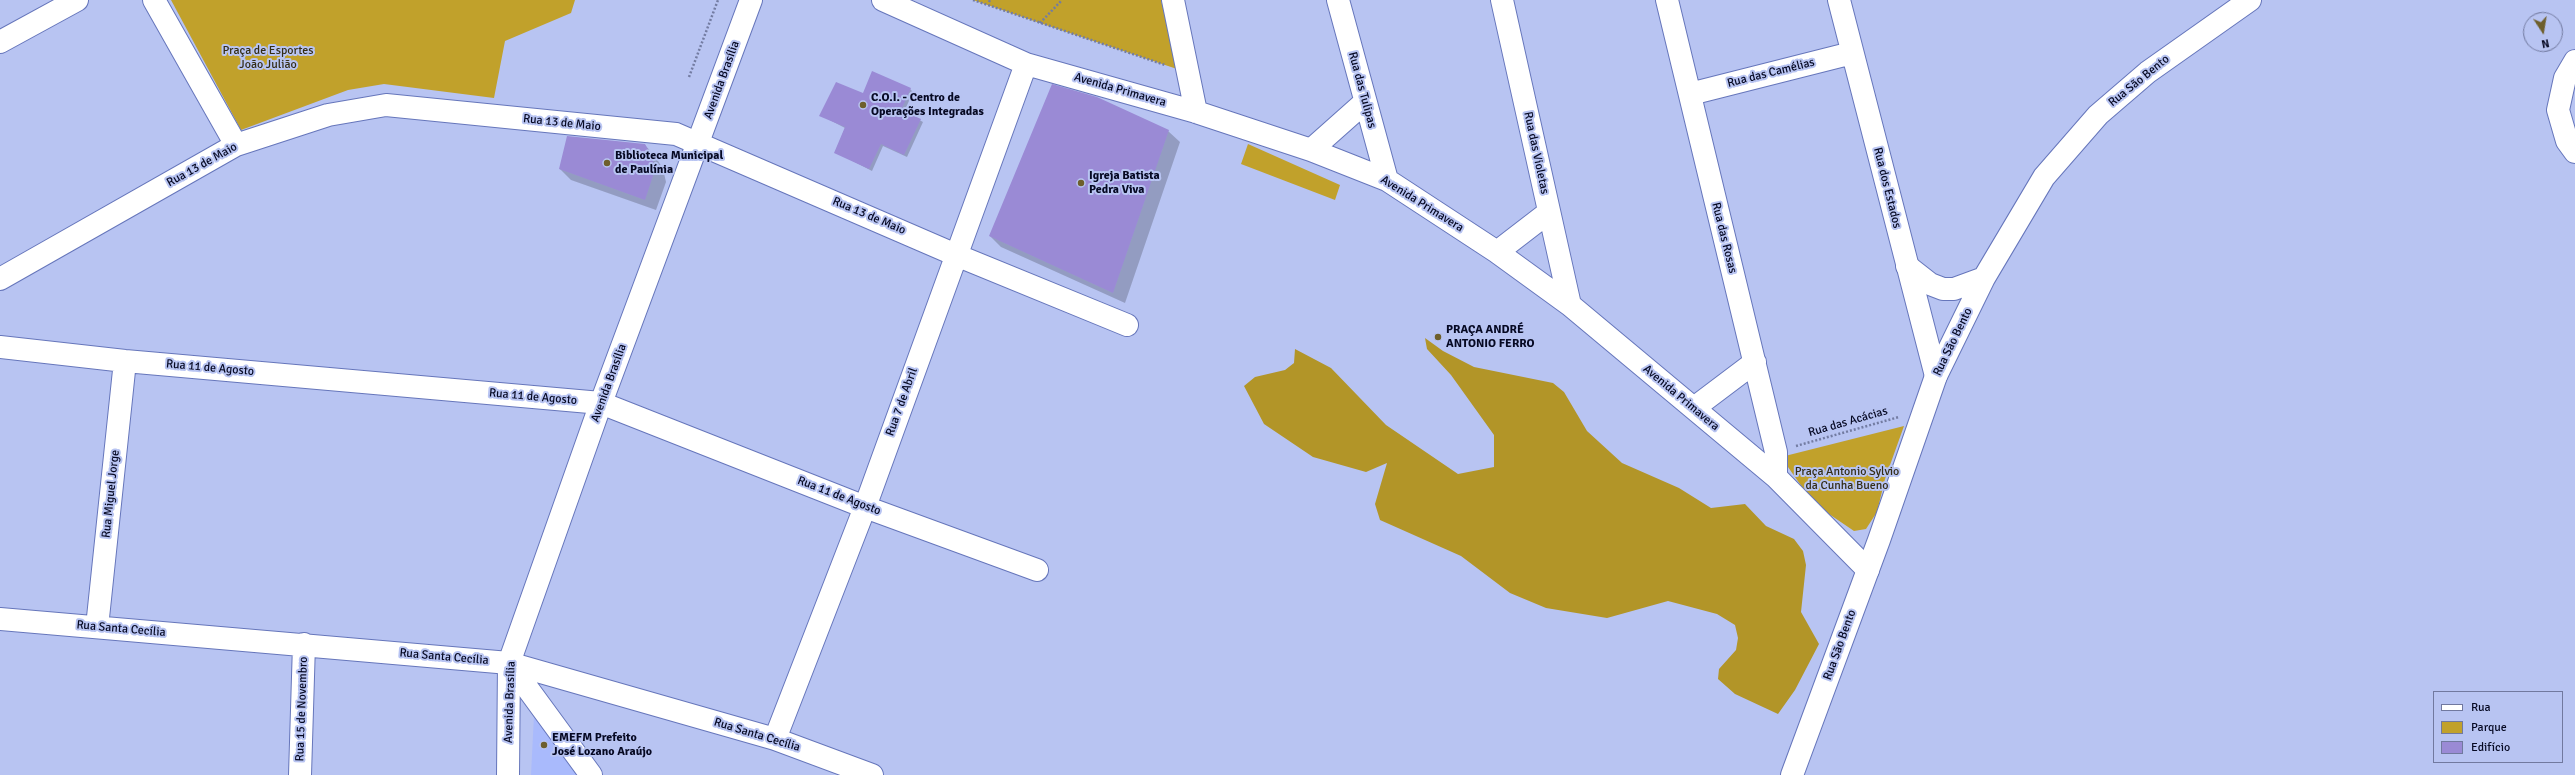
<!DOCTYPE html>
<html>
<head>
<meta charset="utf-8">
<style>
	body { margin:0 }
	#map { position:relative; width:2575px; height:775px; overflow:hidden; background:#b8c4f2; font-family:Signika,sans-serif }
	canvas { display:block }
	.legend { position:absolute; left:2433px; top:691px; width:130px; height:72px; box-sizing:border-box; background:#b8c4f2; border:1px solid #71799f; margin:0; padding:5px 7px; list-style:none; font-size:12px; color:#060923 }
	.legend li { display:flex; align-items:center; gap:8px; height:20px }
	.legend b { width:20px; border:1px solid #71799f }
	.north { position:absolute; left:2523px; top:12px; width:40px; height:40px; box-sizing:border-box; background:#b8c4f2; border:1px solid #71799f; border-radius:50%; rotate:168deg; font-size:11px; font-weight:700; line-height:16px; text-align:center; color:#060923 }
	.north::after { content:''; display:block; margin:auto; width:14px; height:18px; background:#6e5f2c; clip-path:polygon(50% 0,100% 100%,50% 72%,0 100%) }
</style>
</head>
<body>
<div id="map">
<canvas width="2575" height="775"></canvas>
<ul class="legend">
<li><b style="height:5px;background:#fff"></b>Rua</li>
<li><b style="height:11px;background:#c1a12b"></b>Parque</li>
<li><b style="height:11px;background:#9a8ad5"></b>Edifício</li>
</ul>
<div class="north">N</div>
</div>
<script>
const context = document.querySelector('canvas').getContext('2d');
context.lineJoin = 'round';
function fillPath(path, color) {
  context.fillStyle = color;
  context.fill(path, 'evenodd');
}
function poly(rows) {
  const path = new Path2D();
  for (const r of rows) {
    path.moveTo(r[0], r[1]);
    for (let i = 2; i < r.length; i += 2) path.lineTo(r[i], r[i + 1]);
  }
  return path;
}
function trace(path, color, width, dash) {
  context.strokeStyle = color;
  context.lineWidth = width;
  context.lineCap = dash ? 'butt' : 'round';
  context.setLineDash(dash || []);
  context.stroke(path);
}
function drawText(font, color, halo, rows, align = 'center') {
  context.font = font + ' Signika,sans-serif';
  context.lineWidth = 4;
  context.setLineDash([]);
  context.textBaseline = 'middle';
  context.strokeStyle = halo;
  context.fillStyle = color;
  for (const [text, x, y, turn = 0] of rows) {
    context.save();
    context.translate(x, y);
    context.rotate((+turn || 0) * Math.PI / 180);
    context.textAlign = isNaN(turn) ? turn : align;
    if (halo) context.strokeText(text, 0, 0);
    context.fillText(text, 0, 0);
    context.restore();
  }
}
fillPath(poly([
	[534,715,577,775,531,775]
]), '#a9bafc');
fillPath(poly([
	[171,0,575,0,571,13,505,41,494,98,384,84,348,90,241,130],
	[973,0,1161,0,1177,69,1040,23],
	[1248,144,1340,185,1335,200,1241,164],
	[1904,426,1885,479,1877,512,1866,529,1854,531,1829,514,1802,487,1788,467,1785,456]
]), '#c1a12b');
fillPath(poly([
	[1425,338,1443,351,1474,367,1553,383,1564,392,1587,431,1622,463,1679,488,1711,508,1745,504,1766,526,1794,539,1803,551,1806,565,1801,612,1819,644,1795,690,1778,714,1735,694,1718,679,1719,669,1736,650,1738,638,1735,625,1717,614,1668,601,1607,618,1546,608,1510,593,1461,556,1380,520,1375,504,1387,463,1366,472,1313,457,1264,424,1244,386,1255,377,1285,370,1294,363,1295,349,1331,368,1386,425,1458,474,1494,467,1494,435,1451,375,1427,349]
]), '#b29528');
fillPath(poly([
	[910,89,913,92,904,112,923,122,907,157,883,146,872,171,835,152,845,128,820,115,863,94],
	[1168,131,1180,142,1125,303,1001,247,990,236],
	[644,144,655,156,663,169,666,182,656,210,571,180,560,169]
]), '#0003');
fillPath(poly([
	[872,71,911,88,901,110,921,119,904,155,881,144,869,169,834,153,845,127,819,116,836,82,863,93],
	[1052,84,1097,97,1169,130,1113,293,989,236],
	[567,136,645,144,652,157,655,170,645,200,559,169]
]), '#9a8ad5');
const minor = poly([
	[154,0,236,145],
	[883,0,1026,64,1196,112,1311,150,1387,180,1497,252,1570,305,1776,477,1868,570],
	[1173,0,1196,112],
	[1338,0,1387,180],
	[1502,0,1570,305],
	[1667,0,1776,452,1776,477],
	[1839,0,1936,376],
	[0,42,77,0],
	[2575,61,2565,78,2558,110,2567,141,2575,152],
	[1690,94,1852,53],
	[1311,150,1365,102],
	[1497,252,1549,212],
	[0,279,236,145,328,115,386,105,676,134,956,255,1127,325],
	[0,347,125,361,601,403,865,507,1037,570],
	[1694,408,1755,362],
	[0,619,509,663,775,739,872,775],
	[97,627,125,361],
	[509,663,591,775],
	[775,739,865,507,1026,64],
	[300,775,304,644]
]);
const major = poly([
	[1907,266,1930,284,1943,289,1954,289,1984,278],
	[508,775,509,663,601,403,751,0],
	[1792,775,1879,540,1936,376,1984,278,2044,177,2098,115,2148,72,2250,0]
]);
trace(minor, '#6676bb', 24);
trace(major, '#6676bb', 24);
trace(poly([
	[973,0,1165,65],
	[989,2,990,0],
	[1040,23,1062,0],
	[689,77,718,0],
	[1796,446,1899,417]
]), '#737ca2', 2.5, [2, 2]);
trace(minor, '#fff', 22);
trace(major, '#fff', 22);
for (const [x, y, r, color] of [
	[863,105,4,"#6e5f2c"],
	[607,163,4,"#6e5f2c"],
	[1081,183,4,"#6e5f2c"],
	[1438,337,4,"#6e5f2c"],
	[544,745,4,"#6e5f2c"]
]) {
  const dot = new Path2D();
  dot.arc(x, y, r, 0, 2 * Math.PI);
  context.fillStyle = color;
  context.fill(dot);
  trace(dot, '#b8c4f2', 1.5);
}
drawText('12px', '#342d16', '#b8c4f2', [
	["Praça de Esportes",268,51],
	["João Julião",268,65],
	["Praça Antonio Sylvio",1847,472],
	["da Cunha Bueno",1847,486]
]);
drawText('12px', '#060923', '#b8c4f2', [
	["Rua das Camélias",1771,73,-14],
	["Avenida Brasília",722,80,-70],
	["Rua São Bento",2139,81,-39],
	["Avenida Primavera",1120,90,16],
	["Rua das Tulipas",1362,90,75],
	["Rua 13 de Maio",562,123,6],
	["Rua das Violetas",1536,153,78],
	["Rua 13 de Maio",202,165,-29],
	["Rua dos Estados",1887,188,76],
	["Avenida Primavera",1422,204,32],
	["Rua 13 de Maio",869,216,23],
	["Rua das Rosas",1724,238,76],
	["Rua São Bento",1953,342,-64],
	["Rua 11 de Agosto",210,368,5],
	["Avenida Brasília",609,383,-70],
	["Rua 11 de Agosto",533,397,5],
	["Avenida Primavera",1681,398,40],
	["Rua 7 de Abril",902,402,-70],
	["Rua das Acácias",1848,422,-16],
	["Rua Miguel Jorge",111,494,-84],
	["Rua 11 de Agosto",839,496,21],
	["Rua Santa Cecília",121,629,5],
	["Rua São Bento",1840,645,-70],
	["Rua Santa Cecília",444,657,5],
	["Avenida Brasília",510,702,-88],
	["Rua 15 de Novembro",302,709,-88],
	["Rua Santa Cecília",757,735,17]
]);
drawText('bold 12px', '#060923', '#b8c4f2', [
	["C.O.I. - Centro de",871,98],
	["Operações Integradas",871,112],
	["Biblioteca Municipal",615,156],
	["de Paulínia",615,170],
	["Igreja Batista",1089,176],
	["Pedra Viva",1089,190],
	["PRAÇA ANDRÉ",1446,330],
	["ANTONIO FERRO",1446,344],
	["EMEFM Prefeito",552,738],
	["José Lozano Araújo",552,752]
], 'left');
</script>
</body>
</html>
